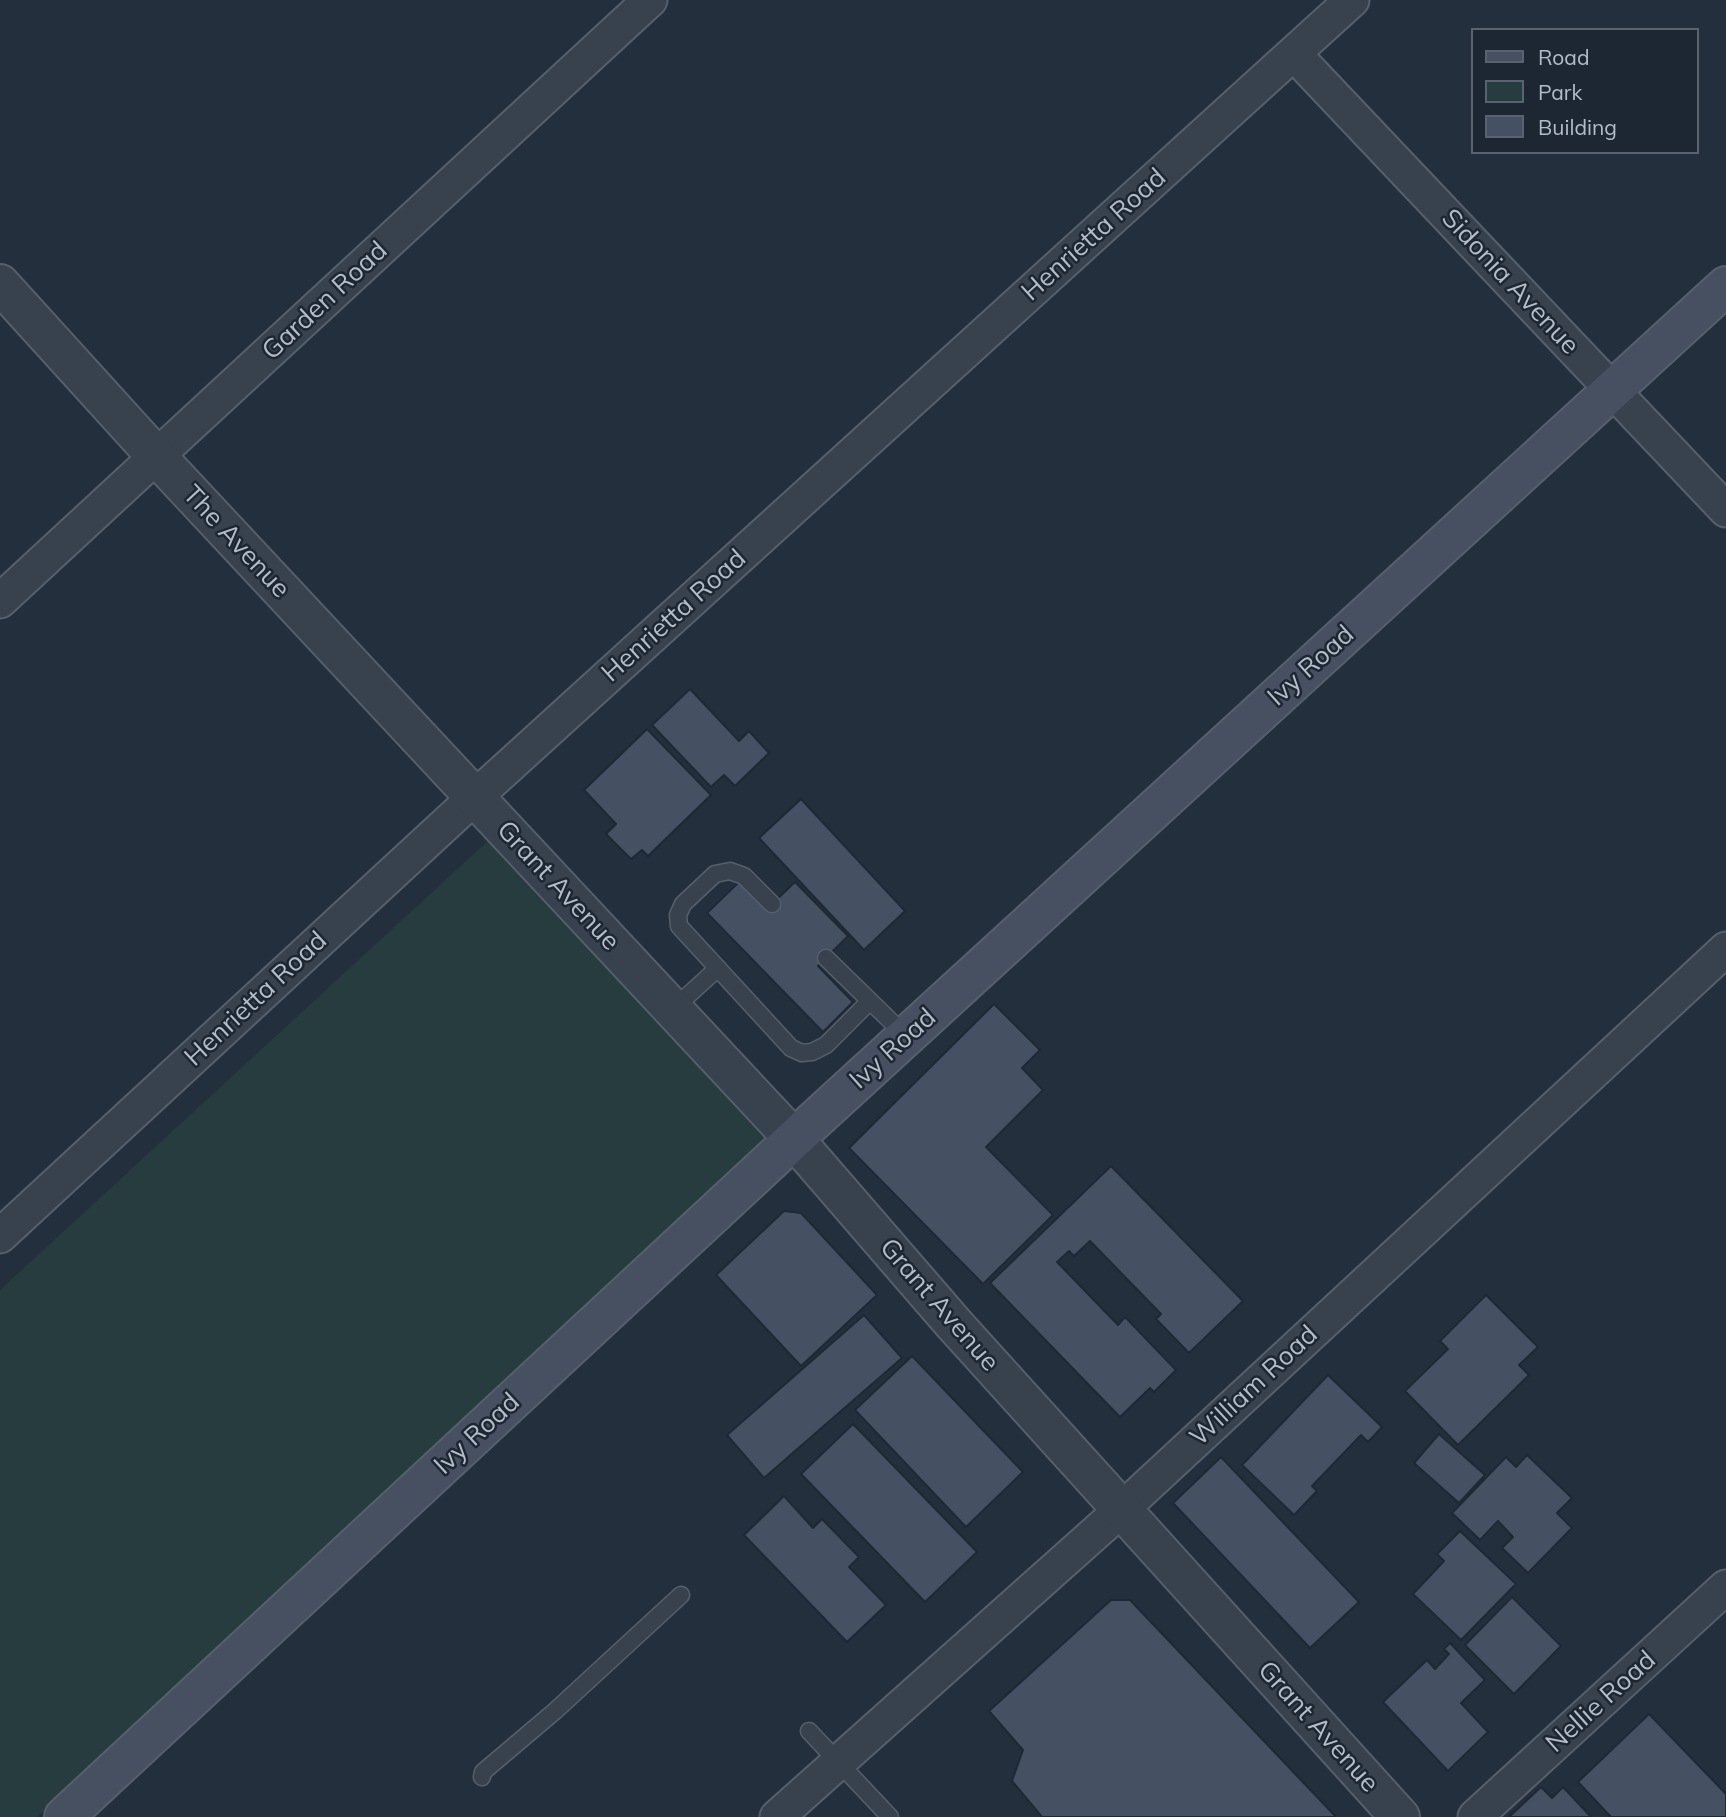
<!DOCTYPE html>
<html>
<head>
<meta charset="utf-8">
<style>
	body { margin:0 }
	#map { position:relative; width:1726px; height:1817px; overflow:hidden; background:#242f3e; font-family:Mulish,sans-serif }
	canvas { display:block }
	.legend { position:absolute; left:1471px; top:28px; width:228px; height:126px; box-sizing:border-box; background:#1d2633; border:2px solid #59626f; margin:0; padding:9px 12px; list-style:none; font-size:21px; color:#b4bcc9 }
	.legend li { display:flex; align-items:center; gap:14px; height:35px }
	.legend b { width:35px; border:2px solid #59626f }
</style>
</head>
<body>
<div id="map">
<canvas width="1726" height="1817"></canvas>
<ul class="legend">
<li><b style="height:9px;background:#465061"></b>Road</li>
<li><b style="height:19px;background:#263c3f"></b>Park</li>
<li><b style="height:19px;background:#455162"></b>Building</li>
</ul>
</div>
<script>
const context = document.querySelector('canvas').getContext('2d');
context.lineJoin = 'round';
function fillPath(path, color) {
  context.fillStyle = color;
  context.fill(path, 'evenodd');
}
function poly(rows) {
  const path = new Path2D();
  for (const r of rows) {
    path.moveTo(r[0], r[1]);
    for (let i = 2; i < r.length; i += 2) path.lineTo(r[i], r[i + 1]);
  }
  return path;
}
function trace(path, color, width, dash) {
  context.strokeStyle = color;
  context.lineWidth = width;
  context.lineCap = dash ? 'butt' : 'round';
  context.setLineDash(dash || []);
  context.stroke(path);
}
function drawText(font, color, halo, rows, align = 'center') {
  context.font = font + ' Mulish,sans-serif';
  context.lineWidth = 5;
  context.setLineDash([]);
  context.textBaseline = 'middle';
  context.strokeStyle = halo;
  context.fillStyle = color;
  for (const [text, x, y, turn = 0] of rows) {
    context.save();
    context.translate(x, y);
    context.rotate((+turn || 0) * Math.PI / 180);
    context.textAlign = isNaN(turn) ? turn : align;
    if (halo) context.strokeText(text, 0, 0);
    context.fillText(text, 0, 0);
    context.restore();
  }
}
fillPath(poly([
	[490,839,771,1137,37,1817,0,1817,0,1290]
]), '#263c3f');
const building = poly([
	[690,689,739,741,749,731,769,753,735,786,724,775,711,787,652,725,690,689],
	[647,729,711,795,648,856,642,850,631,859,606,834,616,824,584,790,647,729],
	[801,799,905,911,864,950,759,838,801,799],
	[741,880,772,904,795,882,848,936,818,966,853,1002,823,1032,707,913,741,880],
	[994,1004,1040,1050,1022,1068,1043,1090,986,1147,1053,1215,983,1284,849,1148,994,1004],
	[1111,1166,1243,1301,1189,1353,1156,1319,1161,1314,1090,1241,1074,1256,1069,1251,1057,1262,1118,1325,1125,1317,1176,1370,1154,1392,1150,1388,1120,1417,990,1283,1111,1166],
	[784,1211,801,1213,877,1295,801,1366,716,1275,784,1211],
	[1486,1295,1538,1347,1519,1365,1529,1375,1458,1445,1405,1391,1448,1349,1440,1341,1486,1295],
	[864,1315,902,1358,764,1478,727,1435,864,1315],
	[912,1356,1023,1472,966,1527,855,1410,912,1356],
	[1328,1375,1382,1427,1368,1442,1361,1435,1312,1486,1317,1491,1294,1515,1242,1465,1328,1375],
	[853,1424,977,1552,925,1602,801,1474,853,1424],
	[1439,1434,1485,1475,1459,1503,1414,1463,1439,1434],
	[1527,1455,1572,1498,1557,1513,1572,1528,1528,1573,1502,1548,1513,1537,1498,1521,1480,1540,1452,1513,1506,1457,1516,1467,1527,1455],
	[1221,1457,1359,1602,1310,1648,1173,1503,1221,1457],
	[784,1496,813,1528,822,1519,859,1557,849,1567,886,1605,847,1642,744,1535,784,1496],
	[1460,1531,1516,1584,1461,1640,1413,1594,1444,1561,1437,1554,1460,1531],
	[1512,1597,1561,1646,1514,1694,1465,1645,1512,1597],
	[1111,1600,1130,1600,1336,1817,1042,1817,1012,1781,1023,1750,989,1711,1111,1600],
	[1450,1643,1485,1680,1461,1703,1488,1732,1448,1771,1383,1702,1427,1660,1435,1669,1449,1654,1444,1649,1450,1643],
	[1649,1714,1726,1794,1726,1817,1611,1817,1578,1782,1649,1714],
	[1541,1787,1552,1798,1563,1787,1591,1817,1509,1817,1541,1787]
]);
fillPath(building, '#455162');
trace(building, '#1f2835', 2);
const service = poly([
	[772,904,744,876,730,871,715,874,683,904,678,915,679,926,791,1048,802,1053,812,1052,826,1045,870,1001],
	[826,958,906,1036],
	[673,1009,718,968],
	[809,1731,890,1817],
	[482,1777,483,1772,555,1711,681,1595]
]);
const minor = poly([
	[1294,54,1726,510],
	[0,601,650,0],
	[0,1236,475,797,1352,0],
	[777,1817,1121,1510,1726,949],
	[1475,1817,1726,1587]
]);
const tertiary = poly([
	[0,284,157,457,794,1139,954,1324,1400,1817]
]);
const secondary = poly([
	[64,1817,794,1139,1726,286]
]);
trace(service, '#565f6c', 19);
trace(minor, '#565f6c', 37);
trace(tertiary, '#565f6c', 42);
trace(secondary, '#565f6c', 42);
trace(service, '#38414e', 16);
trace(minor, '#38414e', 33);
trace(tertiary, '#38414e', 38);
trace(secondary, '#465061', 38);
drawText('26px', '#b4bcc9', '#1d2633', [
	["Henrietta Road",1094,235,-42],
	["Sidonia Avenue",1510,282,47],
	["Garden Road",325,301,-43],
	["The Avenue",236,542,47],
	["Henrietta Road",674,616,-42],
	["Ivy Road",1311,666,-42],
	["Grant Avenue",558,886,47],
	["Henrietta Road",256,999,-43],
	["Ivy Road",893,1049,-42],
	["Grant Avenue",939,1305,49],
	["William Road",1254,1386,-43],
	["Ivy Road",477,1434,-43],
	["Nellie Road",1601,1702,-42],
	["Grant Avenue",1318,1727,48]
]);
</script>
</body>
</html>
